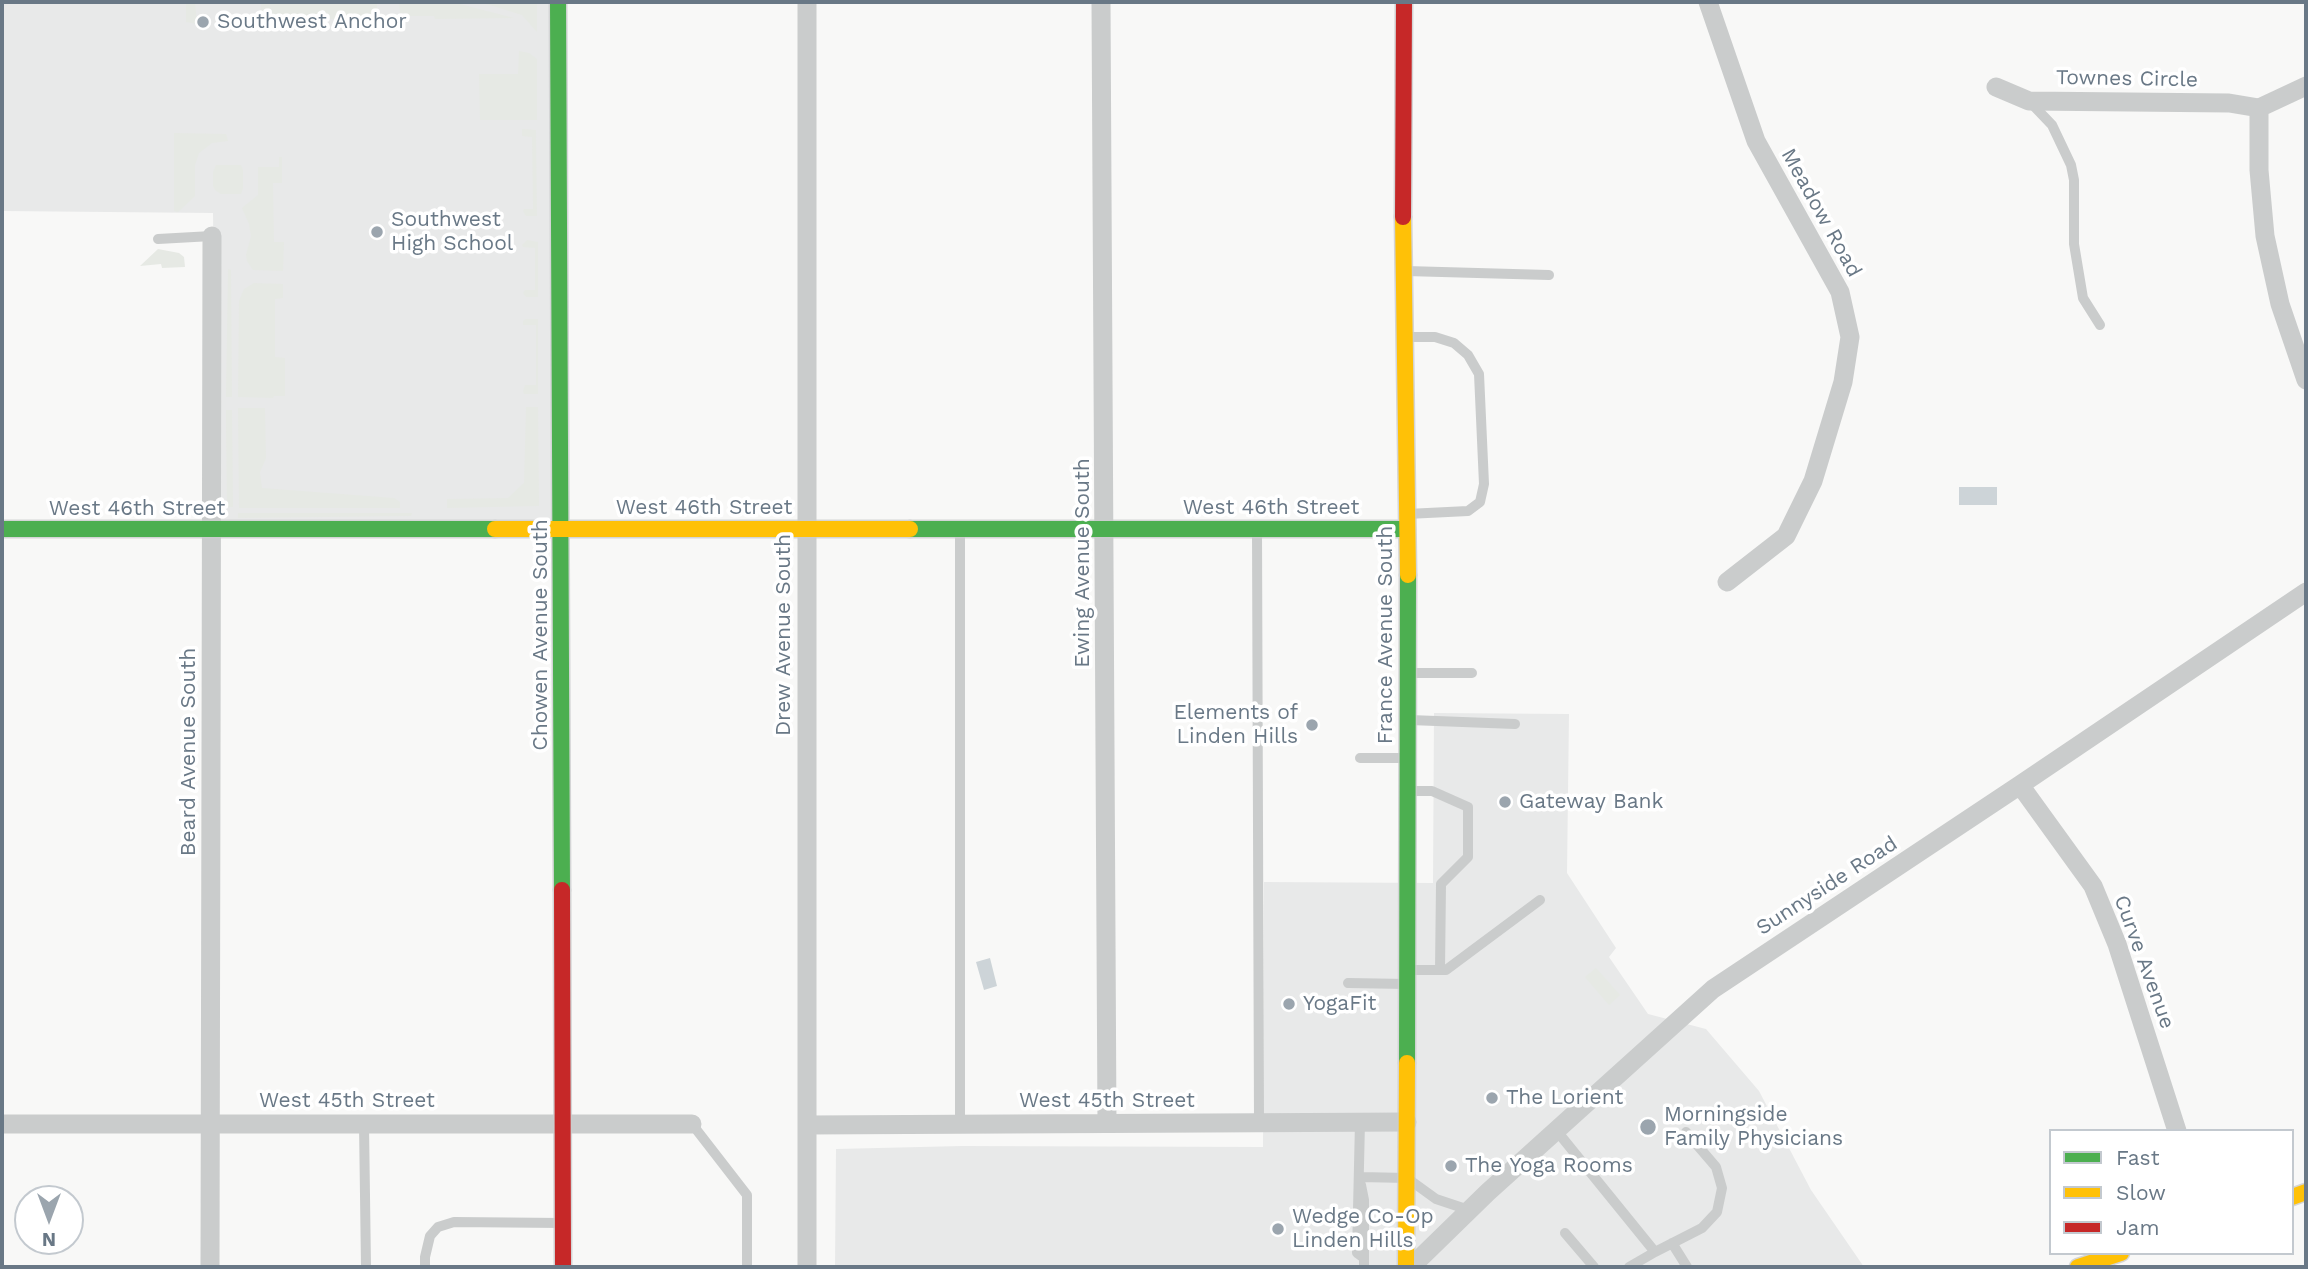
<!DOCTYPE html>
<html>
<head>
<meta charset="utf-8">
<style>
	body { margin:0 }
	#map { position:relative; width:2308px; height:1269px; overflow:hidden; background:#f8f8f7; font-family:"Work Sans",sans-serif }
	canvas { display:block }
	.frame { position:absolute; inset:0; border:4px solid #697886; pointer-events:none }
	.legend { position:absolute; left:2049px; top:1129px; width:245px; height:126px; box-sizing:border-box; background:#fff; border:2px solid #c3c9cf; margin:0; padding:9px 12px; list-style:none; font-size:21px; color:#697886 }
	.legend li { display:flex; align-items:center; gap:14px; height:35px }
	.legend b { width:35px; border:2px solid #c3c9cf }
	.north { position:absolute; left:14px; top:1185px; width:70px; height:70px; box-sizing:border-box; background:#fff; border:2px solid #c3c9cf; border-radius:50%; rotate:180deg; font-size:19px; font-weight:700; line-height:28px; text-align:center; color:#697886 }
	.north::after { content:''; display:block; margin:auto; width:24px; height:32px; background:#9ba5ae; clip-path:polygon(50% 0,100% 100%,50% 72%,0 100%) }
</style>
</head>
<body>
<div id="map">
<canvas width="2308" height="1269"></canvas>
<div class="frame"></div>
<ul class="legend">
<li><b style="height:9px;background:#4caf50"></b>Fast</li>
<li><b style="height:9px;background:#ffc107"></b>Slow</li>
<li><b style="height:9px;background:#c62828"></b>Jam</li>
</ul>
<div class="north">N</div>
</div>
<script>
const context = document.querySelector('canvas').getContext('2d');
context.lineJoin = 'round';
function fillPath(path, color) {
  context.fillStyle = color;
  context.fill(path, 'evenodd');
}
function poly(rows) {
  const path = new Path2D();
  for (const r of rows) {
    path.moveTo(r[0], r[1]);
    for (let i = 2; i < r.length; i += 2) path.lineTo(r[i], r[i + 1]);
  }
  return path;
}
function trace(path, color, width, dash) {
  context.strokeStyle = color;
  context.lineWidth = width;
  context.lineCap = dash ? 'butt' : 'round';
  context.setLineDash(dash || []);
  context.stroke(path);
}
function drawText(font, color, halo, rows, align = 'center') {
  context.font = font + ' "Work Sans",sans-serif';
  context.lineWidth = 7;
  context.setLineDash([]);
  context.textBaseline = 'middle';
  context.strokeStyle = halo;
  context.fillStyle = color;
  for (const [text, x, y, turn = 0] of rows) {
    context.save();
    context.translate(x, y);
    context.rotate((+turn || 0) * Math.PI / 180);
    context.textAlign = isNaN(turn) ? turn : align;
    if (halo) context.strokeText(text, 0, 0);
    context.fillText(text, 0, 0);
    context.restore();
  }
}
fillPath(poly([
	[2,2,550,2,554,523,217,522,213,213,2,211],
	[1434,713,1569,714,1567,873,1616,948,1609,957,1648,1014,1706,1029,1759,1091,1811,1190,1864,1267,835,1267,836,1149,962,1146,1263,1147,1264,882,1433,883]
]), '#e8e9e9');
fillPath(poly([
	[186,2,195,2,197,24,186,22],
	[261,2,377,2,377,13,374,14,374,16,346,16,345,19,263,19,262,31,260,31],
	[399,2,452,2,514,18,435,19,434,16,406,16,406,13,400,13],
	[480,2,537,2,537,32,522,15],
	[519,51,529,53,537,59,537,120,480,120,479,74,518,74],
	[522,129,536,130,537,216,526,216,523,211,524,209,533,209,532,137,522,136],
	[174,133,226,134,228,141,212,143,199,153,195,165,195,196,178,212,174,211],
	[279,157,282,157,282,183,273,183,274,242,284,242,283,271,253,270,247,261,246,255,251,236,249,224,242,208,258,195,258,167,279,167],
	[216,165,241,165,243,170,243,188,241,194,221,194,215,190,213,186,213,172],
	[527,240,538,242,538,297,526,297,523,293,525,290,535,290,535,248,523,247,522,245],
	[158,249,179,253,184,257,185,267,162,268,161,264,140,266],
	[228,269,231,270,232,397,226,397],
	[254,283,283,284,283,298,275,299,275,357,285,358,285,396,274,396,273,398,238,397,239,301,244,289],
	[526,319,538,319,538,394,524,394,523,391,525,385,536,385,536,325,523,325,523,321],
	[526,407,538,407,539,506,447,508,447,499,508,498,524,483],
	[238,408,265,408,266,458,260,472,262,488,394,498,400,502,400,508,239,508],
	[232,410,233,503,233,507,227,507,226,420,226,410],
	[238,513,412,513,411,516,238,518],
	[1596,968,1620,995,1609,1005,1585,977]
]), '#e6e9e4');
fillPath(poly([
	[1959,487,1997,487,1997,505,1959,505],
	[990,958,997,986,984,990,976,962]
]), '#cdd4d8');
const fast = poly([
	[558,2,562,890],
	[2,529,495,529],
	[910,529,1407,529],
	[1407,1063,1408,575]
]);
const slow = poly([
	[1403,217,1408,575],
	[495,529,910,529],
	[2292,1197,2306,1192],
	[1406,1267,1407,1063],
	[2078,1267,2121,1253]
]);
const jam = poly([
	[1403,217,1404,2],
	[562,890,563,1267]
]);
trace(fast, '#d4d5d6', 19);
trace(slow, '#d4d5d6', 19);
trace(jam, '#d4d5d6', 19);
trace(poly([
	[2031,103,2052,125,2071,165,2074,180,2074,244,2083,298,2100,325],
	[158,239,212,236],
	[1406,271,1549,275],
	[1407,337,1435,337,1454,343,1468,355,1479,374,1484,484,1480,502,1468,511,1407,514],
	[1257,531,1259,1122],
	[960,533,960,1124],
	[1413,673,1472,673],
	[1410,720,1515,724],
	[1360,758,1407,758],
	[1411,791,1432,791,1468,807,1468,857,1441,884,1440,970],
	[1411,970,1446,970,1540,900],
	[1348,983,1407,984],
	[1360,1122,1357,1253,1364,1258],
	[364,1124,366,1267],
	[692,1124,747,1195,747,1267],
	[1556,1130,1655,1252,1702,1228,1717,1212,1722,1188,1716,1167,1686,1132],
	[1360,1177,1407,1178,1436,1199,1469,1210],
	[1361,1185,1364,1200,1364,1267],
	[1565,1233,1594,1267],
	[1672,1243,1687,1267],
	[425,1267,425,1257,430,1236,438,1227,454,1222,562,1223],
	[1629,1267,1655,1252]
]), '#cacccc', 10);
trace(poly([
	[807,2,807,1267],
	[1101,2,1107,1123],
	[1708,2,1756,141,1840,292,1850,337,1843,382,1813,481,1786,536,1727,582],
	[2306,86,2259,108,2259,170,2265,236,2280,304,2306,380],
	[1996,87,2029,101,2229,103,2259,108],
	[2020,785,2093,886,2117,944,2177,1131],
	[2,1124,692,1124],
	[808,1125,1407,1122],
	[210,1267,212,236],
	[1411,1267,1488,1192,1713,989,2020,785,2306,592]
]), '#cacccc', 19);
trace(fast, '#4caf50', 16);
trace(slow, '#ffc107', 16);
trace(jam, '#c62828', 16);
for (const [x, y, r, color] of [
	[203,22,7,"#9ba5ae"],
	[377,232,7,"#9ba5ae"],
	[1312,725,7,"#9ba5ae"],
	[1505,802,7,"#9ba5ae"],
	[1289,1004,7,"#9ba5ae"],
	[1492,1098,7,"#9ba5ae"],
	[1648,1127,9,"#9ba5ae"],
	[1451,1166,7,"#9ba5ae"],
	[1278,1229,7,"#9ba5ae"]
]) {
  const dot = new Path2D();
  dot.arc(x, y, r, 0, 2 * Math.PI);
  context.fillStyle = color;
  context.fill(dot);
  trace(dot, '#fff', 2.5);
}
drawText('21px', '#697886', '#fff', [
	["Southwest Anchor",217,22],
	["Southwest",391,220],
	["High School",391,244],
	["Elements of",1298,713,"right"],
	["Linden Hills",1298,737,"right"],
	["Gateway Bank",1519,802],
	["YogaFit",1303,1004],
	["The Lorient",1506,1098],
	["Morningside",1664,1115],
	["Family Physicians",1664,1139],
	["The Yoga Rooms",1465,1166],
	["Wedge Co-Op",1292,1217],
	["Linden Hills",1292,1241]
], 'left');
drawText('21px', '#697886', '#fff', [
	["Townes Circle",2127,79,1],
	["Meadow Road",1821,213,61],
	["West 46th Street",704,508],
	["West 46th Street",1271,508],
	["West 46th Street",137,509],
	["Ewing Avenue South",1083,563,-90],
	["Chowen Avenue South",541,635,-90],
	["Drew Avenue South",784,635,-90],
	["France Avenue South",1386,635,-90],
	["Beard Avenue South",189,752,-90],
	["Sunnyside Road",1827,886,-33],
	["Curve Avenue",2144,962,70],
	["West 45th Street",347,1101],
	["West 45th Street",1107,1101]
]);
</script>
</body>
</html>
